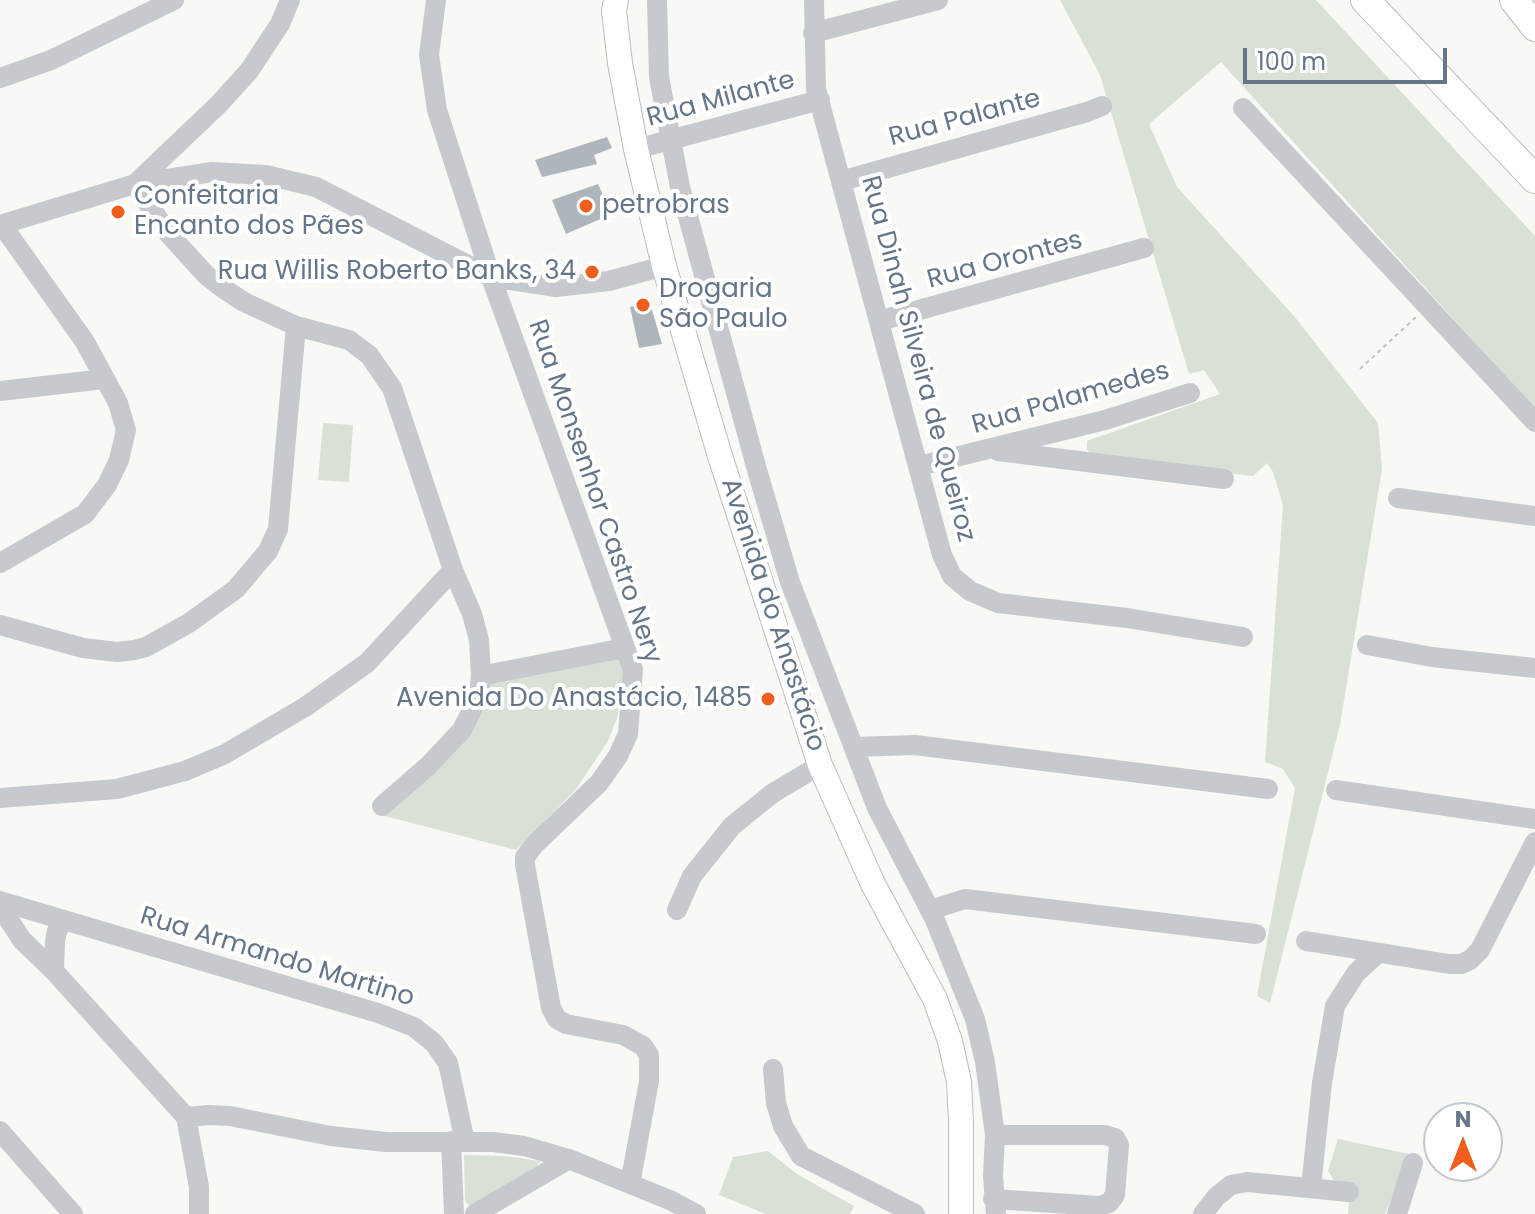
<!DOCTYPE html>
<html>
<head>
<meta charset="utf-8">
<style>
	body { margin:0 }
	#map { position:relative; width:1535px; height:1214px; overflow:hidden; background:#f8f8f5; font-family:Poppins,sans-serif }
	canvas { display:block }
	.north { position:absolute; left:1423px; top:1102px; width:80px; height:80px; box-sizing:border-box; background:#fff; border:2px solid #c1c8cf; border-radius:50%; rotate:0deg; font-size:22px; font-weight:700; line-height:32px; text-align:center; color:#657688 }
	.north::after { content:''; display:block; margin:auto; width:28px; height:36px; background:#f05e1d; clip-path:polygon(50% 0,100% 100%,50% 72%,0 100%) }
	.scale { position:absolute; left:1243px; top:48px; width:204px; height:36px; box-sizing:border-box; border:4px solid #657688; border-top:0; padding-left:10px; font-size:24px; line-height:28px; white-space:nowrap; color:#657688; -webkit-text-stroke:6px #fff; paint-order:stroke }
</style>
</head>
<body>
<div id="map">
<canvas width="1535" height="1214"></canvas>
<div class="north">N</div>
<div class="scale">100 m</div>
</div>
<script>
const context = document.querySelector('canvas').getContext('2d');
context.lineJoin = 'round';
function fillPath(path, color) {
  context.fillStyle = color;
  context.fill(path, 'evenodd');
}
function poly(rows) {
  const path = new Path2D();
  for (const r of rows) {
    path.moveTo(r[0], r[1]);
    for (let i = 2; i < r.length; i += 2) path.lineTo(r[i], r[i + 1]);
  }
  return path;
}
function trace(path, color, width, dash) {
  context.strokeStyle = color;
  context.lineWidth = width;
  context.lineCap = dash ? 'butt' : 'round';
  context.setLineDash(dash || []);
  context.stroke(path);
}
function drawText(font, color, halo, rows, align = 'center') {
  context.font = font + ' Poppins,sans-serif';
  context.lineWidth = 8;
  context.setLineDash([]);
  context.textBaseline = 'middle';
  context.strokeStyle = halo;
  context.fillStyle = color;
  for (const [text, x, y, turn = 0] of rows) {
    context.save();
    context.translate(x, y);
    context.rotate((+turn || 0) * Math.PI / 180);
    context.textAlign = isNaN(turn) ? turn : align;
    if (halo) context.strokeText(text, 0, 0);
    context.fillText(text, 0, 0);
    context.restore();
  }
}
fillPath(poly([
	[1060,0,1316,0,1535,236,1535,409,1221,62,1149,124,1177,187,1294,316,1378,423,1382,469,1340,725,1270,1003,1257,996,1295,788,1283,769,1265,762,1283,505,1273,472,1267,463,1253,476,1092,456,1087,449,1087,441,1220,394,1204,370,1189,374,1100,75],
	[323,423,353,425,349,482,318,480],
	[620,652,624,679,617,718,607,743,576,789,516,850,381,815,483,704,491,681],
	[1338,1139,1409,1154,1385,1214,1348,1214,1349,1203,1328,1171],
	[768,1151,797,1174,854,1206,850,1214,766,1214,719,1195,733,1157],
	[464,1155,505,1156,540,1161,537,1166,470,1206,465,1201]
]), '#d9e0d6');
fillPath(poly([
	[607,137,612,148,594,155,597,164,542,177,535,160],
	[598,184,612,214,566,234,552,200],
	[644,304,652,310,662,344,639,348,630,307]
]), '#aeb6bc');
const major = poly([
	[616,0,614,11,620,63,636,149,664,266,720,456,820,765,873,884,935,999,950,1041,959,1082,961,1123,961,1214]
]);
const highway = poly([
	[1365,0,1535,179],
	[1514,0,1535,27]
]);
trace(major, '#b9bdc1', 26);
trace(highway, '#babdc1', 30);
trace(poly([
	[1360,369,1416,317]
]), '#bfc2c4', 2, [4, 4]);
trace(poly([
	[436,0,429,55,437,110,491,277,633,670,628,734,618,756,599,783,534,845,525,857,525,865,551,1008,557,1019,566,1024,623,1035,643,1046,649,1055,649,1081,630,1184],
	[657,0,659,77,680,187,757,470,790,582,877,808,935,920,975,1019,985,1062,995,1135,993,1176,996,1214],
	[814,0,816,89,942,555,952,576,970,591,998,603,1127,618,1243,637],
	[813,33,938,0],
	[0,78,51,60,174,0],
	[1243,108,1535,422],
	[636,149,820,100],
	[841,181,1087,112,1102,106],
	[135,184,167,232,206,275,224,289,244,302,296,326,349,340,369,355,392,388,453,570,472,614,479,640,481,675,479,696,462,730,428,766,382,806],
	[135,184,218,105,249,71,280,24,290,0],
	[0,225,135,184,212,172,266,175,316,187,491,277,556,287,609,281,664,266],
	[879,321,1144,248],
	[0,391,104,379],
	[998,451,1224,479],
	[919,466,1105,420,1190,393],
	[1398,498,1535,516],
	[0,563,85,514,107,485,119,460,126,430,118,403,85,342,2,225],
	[0,625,83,648,117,652,134,650,146,647,189,623,236,589,268,551,278,529,296,326],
	[1367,645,1432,657,1535,668],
	[490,674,619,649],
	[854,747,915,745,1268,789],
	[1336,790,1535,819],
	[0,798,117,789,185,771,225,754,305,707,367,663,453,570],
	[0,901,378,1013,414,1027,434,1043,448,1063,465,1142],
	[0,906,22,940,54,971,186,1117,199,1187,199,1214],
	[677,910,692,876,732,826,773,793,820,765],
	[930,910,965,899,1256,934],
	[1306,941,1449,964,1461,964,1470,960,1480,950,1535,842],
	[54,971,55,941,57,931,64,920],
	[773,1069,776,1103,783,1126,801,1156,915,1214],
	[186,1117,209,1115,230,1116,331,1136,386,1142,493,1142,524,1146,569,1159,672,1201,696,1214],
	[0,1131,73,1214],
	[451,1141,454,1214],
	[1311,1187,1322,1083,1335,1006,1356,973,1378,953],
	[993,1199,1100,1206,1109,1203,1115,1195,1119,1145,1115,1138,1105,1135,995,1135],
	[475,1214,569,1159],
	[1203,1214,1216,1197,1231,1185,1247,1182,1349,1192],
	[1397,1214,1413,1163]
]), '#c6c9cd', 20);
trace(major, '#fff', 24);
trace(highway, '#fff', 28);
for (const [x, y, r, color] of [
	[586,206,8,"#f05e1d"],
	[118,212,8,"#f05e1d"],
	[592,272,8,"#f05e1d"],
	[643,305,8,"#f05e1d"],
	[768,699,8,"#f05e1d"]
]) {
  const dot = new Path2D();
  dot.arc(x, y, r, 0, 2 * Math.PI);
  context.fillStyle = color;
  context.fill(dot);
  trace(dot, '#fff', 3);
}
drawText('26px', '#657688', '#fff', [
	["Rua Milante",721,100,-15],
	["Rua Palante",965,119,-15],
	["Rua Orontes",1005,261,-15],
	["Rua Dinah Silveira de Queiroz",917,359,75],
	["Rua Palamedes",1071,399,-16],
	["Rua Monsenhor Castro Nery",594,492,71],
	["Avenida do Anastácio",772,615,72],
	["Rua Armando Martino",277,958,17]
]);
drawText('26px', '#657688', '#fff', [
	["Confeitaria",134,197],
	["Encanto dos Pães",134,227],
	["petrobras",602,206],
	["Rua Willis Roberto Banks, 34",576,272,"right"],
	["Drogaria",659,290],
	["São Paulo",659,320],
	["Avenida Do Anastácio, 1485",752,699,"right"]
], 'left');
</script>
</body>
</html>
